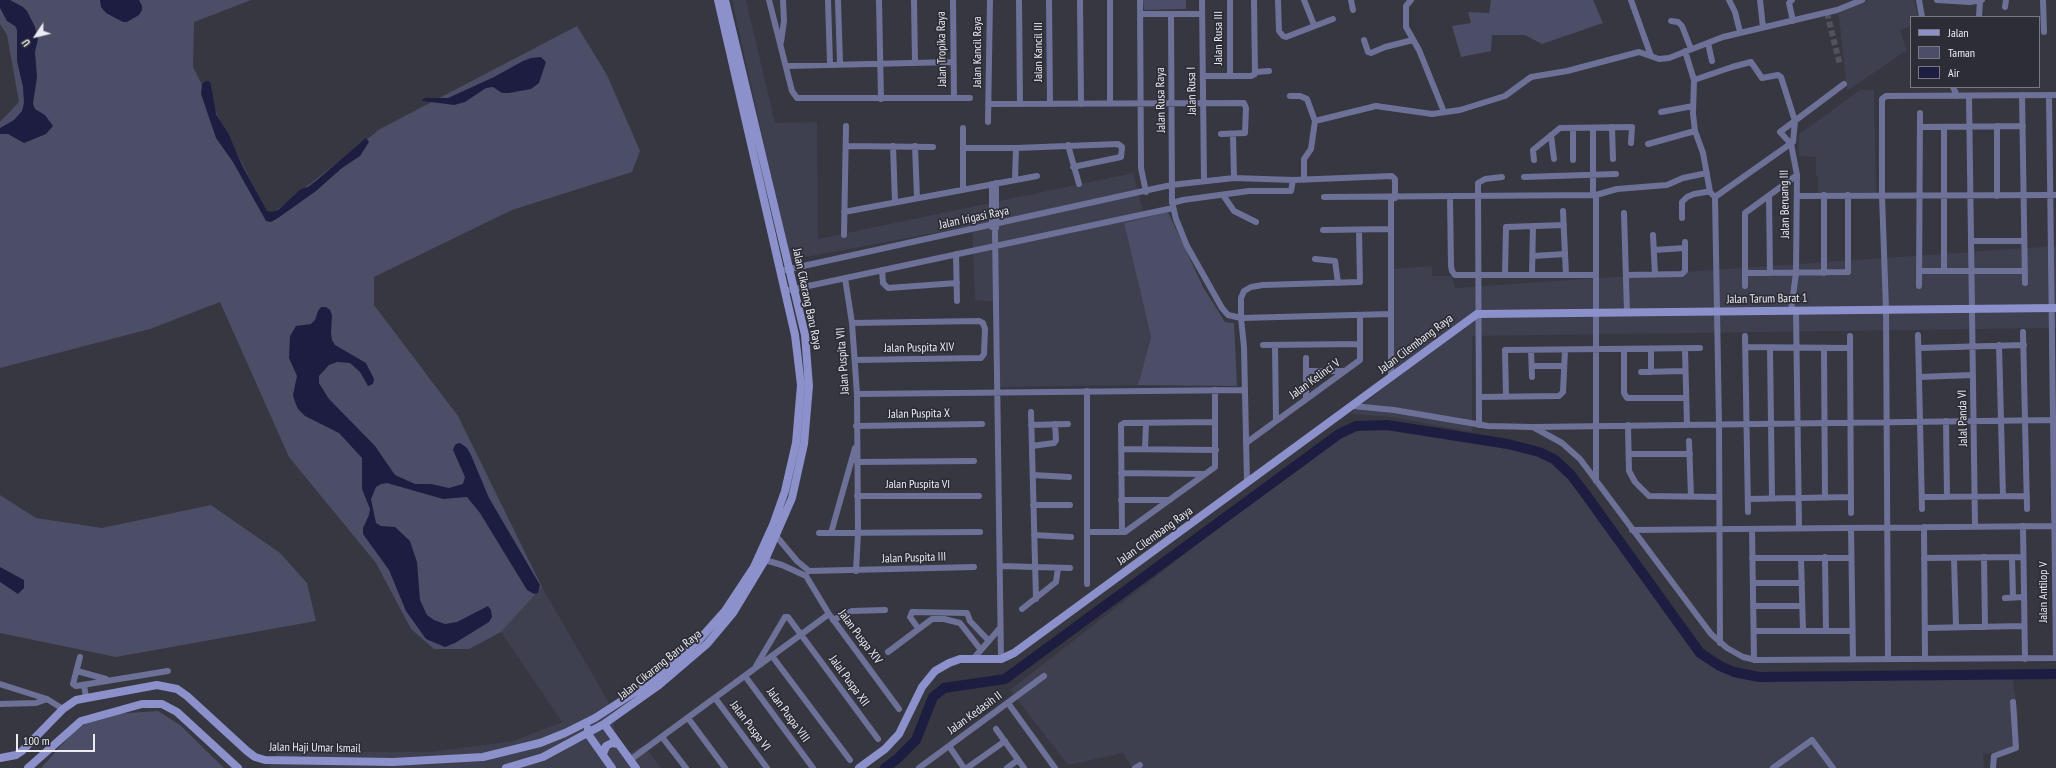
<!DOCTYPE html>
<html>
<head>
<meta charset="utf-8">
<style>
	body { margin:0 }
	#map { position:relative; width:2056px; height:768px; overflow:hidden; background:#363740; font-family:"PT Sans Narrow",sans-serif }
	canvas { display:block }
	.legend { position:absolute; left:1910px; top:16px; width:130px; height:72px; box-sizing:border-box; background:#2c2d36; border:1px solid #787981; margin:0; padding:5px 7px; list-style:none; font-size:12px; color:#ebebf1 }
	.legend li { display:flex; align-items:center; gap:8px; height:20px }
	.legend b { width:20px; border:1px solid #787981 }
	.north { position:absolute; left:16px; top:16px; width:40px; height:40px; -webkit-text-stroke:3px #2c2d36; paint-order:stroke; rotate:235deg; font-size:11px; font-weight:700; line-height:16px; text-align:center; color:#ebebf1 }
	.north::after { content:''; display:block; margin:auto; width:14px; height:18px; background:#ebebf1; clip-path:polygon(50% 0,100% 100%,50% 72%,0 100%) }
	.scale { position:absolute; left:16px; top:734px; width:79px; height:18px; box-sizing:border-box; border:2px solid #ebebf1; border-top:0; padding-left:5px; font-size:12px; line-height:14px; white-space:nowrap; color:#ebebf1; -webkit-text-stroke:3px #2c2d36; paint-order:stroke }
</style>
</head>
<body>
<div id="map">
<canvas width="2056" height="768"></canvas>
<ul class="legend">
<li><b style="height:5px;background:#8c91cc"></b>Jalan</li>
<li><b style="height:11px;background:#4c4e68"></b>Taman</li>
<li><b style="height:11px;background:#1d1d42"></b>Air</li>
</ul>
<div class="north">U</div>
<div class="scale">100 m</div>
</div>
<script>
const context = document.querySelector('canvas').getContext('2d');
context.lineJoin = 'round';
function fillPath(path, color) {
  context.fillStyle = color;
  context.fill(path, 'evenodd');
}
function poly(rows) {
  const path = new Path2D();
  for (const r of rows) {
    path.moveTo(r[0], r[1]);
    for (let i = 2; i < r.length; i += 2) path.lineTo(r[i], r[i + 1]);
  }
  return path;
}
function trace(path, color, width, dash) {
  context.strokeStyle = color;
  context.lineWidth = width;
  context.lineCap = dash ? 'butt' : 'round';
  context.setLineDash(dash || []);
  context.stroke(path);
}
function drawText(font, color, halo, rows, align = 'center') {
  context.font = font + ' "PT Sans Narrow",sans-serif';
  context.lineWidth = 3.5;
  context.setLineDash([]);
  context.textBaseline = 'middle';
  context.strokeStyle = halo;
  context.fillStyle = color;
  for (const [text, x, y, turn = 0] of rows) {
    context.save();
    context.translate(x, y);
    context.rotate((+turn || 0) * Math.PI / 180);
    context.textAlign = isNaN(turn) ? turn : align;
    if (halo) context.strokeText(text, 0, 0);
    context.fillText(text, 0, 0);
    context.restore();
  }
}
fillPath(poly([
	[732,0,746,0,775,123,817,122,818,239,1133,173,1145,218,1124,223,1151,337,1138,385,1000,387,999,302,975,300,972,226,790,260],
	[1858,0,1914,0,1918,17,1911,17,1911,26,1900,30,1907,50,1847,91,1838,9],
	[1860,90,1874,90,1876,192,1818,193,1818,176,1816,175,1816,157,1799,156,1799,134],
	[2056,246,2056,328,1472,336,1472,432,1392,417,1350,414,1399,376,1392,367,1394,335,1391,269,1432,266,1432,276,1452,276,1455,288],
	[1387,425,1539,452,1554,459,1571,475,1700,653,1720,667,1753,676,2012,674,2018,713,2018,751,1983,754,1984,768,1132,768,1123,753,1068,765,1010,690,1339,434,1356,426],
	[542,587,608,701,616,734,629,753,644,745,661,768,269,768,277,752,430,752,513,741,562,722,501,632]
]), '#3e3f4f');
fillPath(poly([
	[0,0,251,0,194,22,193,67,269,216,380,129,577,26,607,75,640,151,632,172,512,210,374,277,374,305,458,416,542,587,501,632,469,649,434,649,411,629,376,563,289,457,220,302,150,329,0,368,0,122,19,102,7,35,0,24],
	[1143,0,1186,0,1186,9,1144,10],
	[1491,0,1593,0,1603,23,1542,44,1525,35,1492,35,1491,51,1461,57,1452,26,1471,23,1468,12,1489,13],
	[1168,212,1203,287,1225,322,1234,323,1237,386,1138,385,1151,337,1124,223],
	[0,495,36,518,102,528,211,505,280,553,307,583,316,621,116,657,0,633],
	[158,711,180,725,224,768,41,768,75,730,99,715]
]), '#4c4e68');
fillPath(poly([
	[0,0,10,0,23,7,27,11,35,27,38,39,35,52,37,77,33,104,35,109,45,115,53,126,46,134,24,143,8,134,0,134,0,128,14,120,22,111,24,103,23,87,17,61,17,30,15,26,7,21,0,8],
	[100,0,139,0,142,6,142,10,139,15,127,22,123,22,106,13,101,7],
	[541,57,546,62,539,83,531,89,509,93,502,93,493,87,486,88,465,102,454,105,423,101,422,99,426,98,448,98,494,77,523,61,531,58],
	[206,81,209,81,211,85,216,114,228,133,242,165,267,211,271,212,278,210,301,189,308,187,317,180,366,138,369,142,360,156,342,168,316,191,278,218,271,222,266,221,233,162,216,138,201,94,202,84],
	[321,307,326,307,330,310,332,315,331,333,332,340,335,345,366,363,374,379,373,384,368,386,360,372,350,363,337,362,329,365,319,376,319,383,329,399,375,446,395,475,415,484,431,484,449,488,463,484,465,477,453,450,454,447,456,444,460,443,467,448,471,455,489,498,540,585,538,593,534,594,527,590,480,513,467,497,443,499,387,483,381,484,376,487,371,499,376,523,381,526,395,527,410,541,417,562,420,600,427,615,434,620,445,624,457,622,488,606,491,610,492,617,489,622,455,643,445,647,426,639,406,611,389,570,363,534,363,528,369,515,370,509,362,489,362,458,339,433,305,416,298,409,295,402,293,395,297,376,289,358,290,336,296,326,311,324,315,320,318,311],
	[0,567,24,580,24,588,18,594,0,582]
]), '#1d1d42');
trace(poly([
	[885,768,897,759,916,740,933,697,944,688,1005,679,1339,434,1356,426,1387,425,1508,444,1539,452,1554,459,1571,475,1584,492,1700,653,1720,666,1734,672,1759,677,2056,674]
]), '#1d1d42', 10);
trace(poly([
	[1827,13,1840,65]
]), '#51525b', 6, [6, 3]);
trace(poly([
	[769,0,792,91,797,98,970,98],
	[828,0,830,64],
	[838,0,840,63],
	[879,0,881,99],
	[914,0,915,63],
	[953,0,954,98],
	[1019,0,1020,104],
	[1049,0,1050,104],
	[1080,0,1081,104],
	[1140,0,1141,168,1146,192],
	[1202,0,1204,181],
	[1230,0,1230,76],
	[1278,0,1279,31,1283,36,1286,37,1333,19],
	[1304,0,1314,25],
	[1351,0,1353,10],
	[1411,0,1406,6,1406,27,1419,50,1444,112],
	[1631,0,1651,56],
	[1729,0,1735,12,1740,32],
	[1760,0,1763,27],
	[1792,0,1789,3,1793,21],
	[1919,0,1922,17],
	[1937,0,1970,2,1982,0],
	[2043,0,2044,32],
	[2005,7,2006,0],
	[1140,14,1202,14],
	[1171,14,1172,202,1176,219,1187,246,1222,308,1228,315,1241,318,1391,314],
	[1979,17,1980,1],
	[1671,21,1678,22,1682,26,1691,49],
	[1364,40,1368,52,1371,53,1385,47,1413,40],
	[781,42,784,21,783,0],
	[1708,43,1712,61],
	[1685,51,1694,80,1693,114,1695,131,1703,153,1710,192],
	[787,66,953,62],
	[1255,72,1269,71],
	[1203,76,1251,76,1255,74,1254,0],
	[1694,80,1732,67,1751,62,1762,78,1778,75,1781,77,1795,121,1793,142,1715,197],
	[1953,87,1957,96],
	[2022,95,2025,283],
	[2049,95,2056,658],
	[1290,96,1300,96,1307,99,1315,121],
	[1969,96,1975,526],
	[989,104,1244,103,1246,108,1245,133,1221,134],
	[1110,104,1110,0],
	[1661,112,1693,106],
	[988,122,990,0],
	[1997,126,1997,196],
	[1612,127,1613,159],
	[1920,127,2023,126],
	[1944,127,1944,271],
	[963,128,963,190],
	[1573,128,1573,160],
	[1593,128,1593,195],
	[1233,134,1234,178],
	[1551,135,1554,159],
	[1648,144,1695,131],
	[1068,145,1079,184],
	[846,146,933,147],
	[893,146,895,202],
	[915,146,917,198],
	[964,148,1016,148,1118,144,1122,147,1121,157,1073,167],
	[1534,160,1533,150,1560,128,1632,127,1631,143],
	[1524,177,1616,174],
	[1015,180,1016,148],
	[1304,180,1304,159,1311,149,1315,121,1376,106,1432,114,1460,110,1505,96,1531,77,1567,71,1639,52,1659,59,1669,58,1723,37,1837,10,1862,0],
	[992,184,992,227],
	[1223,195,1234,211,1256,222],
	[1596,195,1596,481],
	[1824,195,1824,273],
	[1450,196,1451,266,1452,271,1455,275,1596,275],
	[1769,196,1770,273],
	[1797,196,2056,195],
	[1324,197,1596,195,1617,189,1667,185,1683,178,1707,173],
	[1391,198,1391,377],
	[1172,203,1183,200,1249,191,1291,191,1293,180],
	[1563,211,1566,275],
	[844,212,1037,176],
	[1624,213,1627,312],
	[1682,218,1682,202,1687,197,1694,194,1706,192,1710,192,1715,197,1719,424,1720,643],
	[996,228,996,183],
	[1323,230,1391,229],
	[995,232,1001,659],
	[844,235,846,126],
	[1653,235,1655,274],
	[1971,241,2024,241],
	[1654,250,1685,248],
	[956,254,957,301],
	[1533,256,1565,254],
	[1315,259,1335,261,1338,283],
	[785,270,1171,185,1234,178,1293,180,1392,176,1395,179,1395,198],
	[882,270,883,283,888,288,957,283],
	[1919,271,2025,271],
	[1745,273,1848,272,1848,195],
	[1505,275,1506,227,1564,225],
	[1532,275,1533,226],
	[1626,275,1682,274,1685,271,1685,242],
	[845,278,852,323,857,394,858,533,856,571],
	[1745,286,1745,213,1797,175],
	[1919,286,1920,113],
	[785,291,1173,208],
	[1791,311,1796,273,1797,175,1791,144,1780,132,1844,84],
	[1796,311,1799,528],
	[852,323,979,321,983,323,985,329,984,354,981,358,855,360],
	[2023,332,2027,509],
	[1918,335,1922,509],
	[1745,336,1748,512],
	[1850,336,1851,513],
	[1263,345,1360,344],
	[1999,345,2003,496],
	[1275,346,1276,421],
	[1746,347,1850,348],
	[1770,348,1772,498],
	[1824,348,1825,498],
	[1919,348,2024,345],
	[1624,349,1624,393,1627,398,1686,398],
	[1651,349,1651,372],
	[1685,349,1687,425],
	[1531,350,1532,377],
	[1306,358,1306,399],
	[1532,366,1564,366],
	[1306,371,1344,371],
	[1641,372,1685,371],
	[1919,377,1973,375],
	[857,394,1245,390],
	[1479,397,1559,396,1563,392,1565,350],
	[1506,397,1505,350,1700,348],
	[1353,406,1394,410,1488,426,1533,427,1562,443,1580,459,1711,634,1727,648,1743,657,1756,660,2056,658],
	[1031,412,1036,599],
	[1946,421,1947,497],
	[1031,425,1068,424],
	[1479,425,1478,183,1485,179,1502,177],
	[1628,425,1629,471,1635,482,1649,496,1719,497],
	[856,426,982,424],
	[1535,427,2056,420],
	[1689,441,1691,496],
	[1246,443,1360,360,1360,316],
	[1032,446,1054,443,1056,440,1055,424],
	[1121,449,1216,450],
	[1145,449,1146,423],
	[1629,454,1690,454],
	[857,462,974,461],
	[1121,473,1205,474],
	[1033,475,1069,477],
	[1247,483,1244,347,1241,318,1241,298,1244,291,1251,287,1263,285,1360,282,1359,230],
	[857,496,979,496],
	[1922,497,2027,496],
	[1748,499,1851,497],
	[1121,500,1170,500],
	[1033,505,1070,505],
	[2023,526,2025,659],
	[1924,527,1925,658],
	[1851,528,1853,659],
	[1752,529,1754,660],
	[1632,530,2056,526],
	[1087,532,1125,532,1215,467,1215,390],
	[1122,532,1121,425,1124,423,1215,422],
	[819,533,980,532],
	[831,533,855,448],
	[1034,535,1071,537],
	[777,537,797,561,809,571],
	[1825,557,1826,631],
	[1984,557,1985,627],
	[2012,557,2013,597],
	[1752,558,1851,558],
	[1801,558,1803,631],
	[1924,558,2023,557],
	[1954,558,1956,627],
	[765,560,782,565,806,576],
	[1000,566,1070,568],
	[809,571,974,567],
	[806,576,829,614,899,709],
	[1753,583,1802,583],
	[1087,584,1087,391],
	[2005,598,2023,597],
	[1753,606,1802,606],
	[1022,609,1056,582,1058,568],
	[833,620,852,611,885,610],
	[918,628,910,617,912,612,967,613,970,621,989,641],
	[1925,628,2023,626],
	[1755,631,1852,631],
	[888,652,932,619,944,619,960,623,981,650],
	[772,656,850,760],
	[80,657,73,684,76,686,168,671],
	[974,658,1000,628],
	[1888,659,1886,309,1882,195,1882,99,1886,96,2056,95],
	[756,666,785,617,788,617,878,739],
	[77,671,106,679],
	[745,676,813,768],
	[0,684,47,699,63,709],
	[84,685,86,697],
	[715,698,767,768],
	[1008,703,1055,768],
	[0,704,36,703,47,699],
	[688,718,725,768],
	[996,729,1024,768],
	[662,737,686,768],
	[949,746,964,768],
	[630,760,829,614],
	[919,768,1044,676],
	[967,768,1005,741],
	[1007,768,1018,760],
	[1135,768,1140,765],
	[1773,768,1812,740,1833,768],
	[1993,768,1994,756,2016,748,2013,702]
]), '#6e7197', 6);
trace(poly([
	[604,724,636,768],
	[588,729,588,734,612,768],
	[603,754,606,746,612,743,618,744],
	[0,758,16,755,22,751,63,709,76,700,157,685,177,689,187,696,247,751,255,757,265,760,393,762,483,757,540,743,565,733,595,718,654,680,699,640,725,611,754,567,773,525,785,491,796,443,801,385,795,335,718,0],
	[28,768,81,721,142,704,162,704,177,712,238,768],
	[506,768,543,757,604,724,659,685,707,644,733,613,765,560,792,498,804,444,809,386,805,335,725,0],
	[859,768,885,749,899,734,922,687,935,671,949,663,960,659,1001,659,1014,653,1477,314,2056,308]
]), '#8c91cc', 8);
drawText('12px', '#ebebf1', '#2c2d36', [
	["Jalan Rusa III",1219,38,-90],
	["Jalan Tropika Raya",942,49,-91],
	["Jalan Kancil Raya",978,52,-90],
	["Jalan Kancil III",1039,52,-90],
	["Jalan Rusa I",1192,91,-91],
	["Jalan Rusa Raya",1161,100,-91],
	["Jalan Beruang III",1785,204,-91],
	["Jalan Irigasi Raya",974,218,-12],
	["Jalan Cikarang Baru Raya",807,299,78],
	["Jalan Tarum Barat 1",1767,299,-1],
	["Jalan Cilembang Raya",1416,344,-37],
	["Jalan Puspita XIV",919,348,-1],
	["Jalan Puspita VII",843,361,-94],
	["Jalan Kelinci V",1315,379,-36],
	["Jalan Puspita X",919,414,-1],
	["Jalal Panda VI",1963,418,-91],
	["Jalan Puspita VI",918,485],
	["Jalan Cilembang Raya",1155,536,-36],
	["Jalan Puspita III",914,558,-2],
	["Jalan Antilop V",2044,592,-90],
	["Jalan Puspa XIV",860,637,53],
	["Jalan Cikarang Baru Raya",660,665,-39],
	["Jalal Puspa XII",849,681,54],
	["Jalan Kedasih II",975,713,-36],
	["Jalan Puspa VIII",788,715,54],
	["Jalan Puspa VI",750,726,53],
	["Jalan Haji Umar Ismail",315,748,1]
]);
</script>
</body>
</html>
